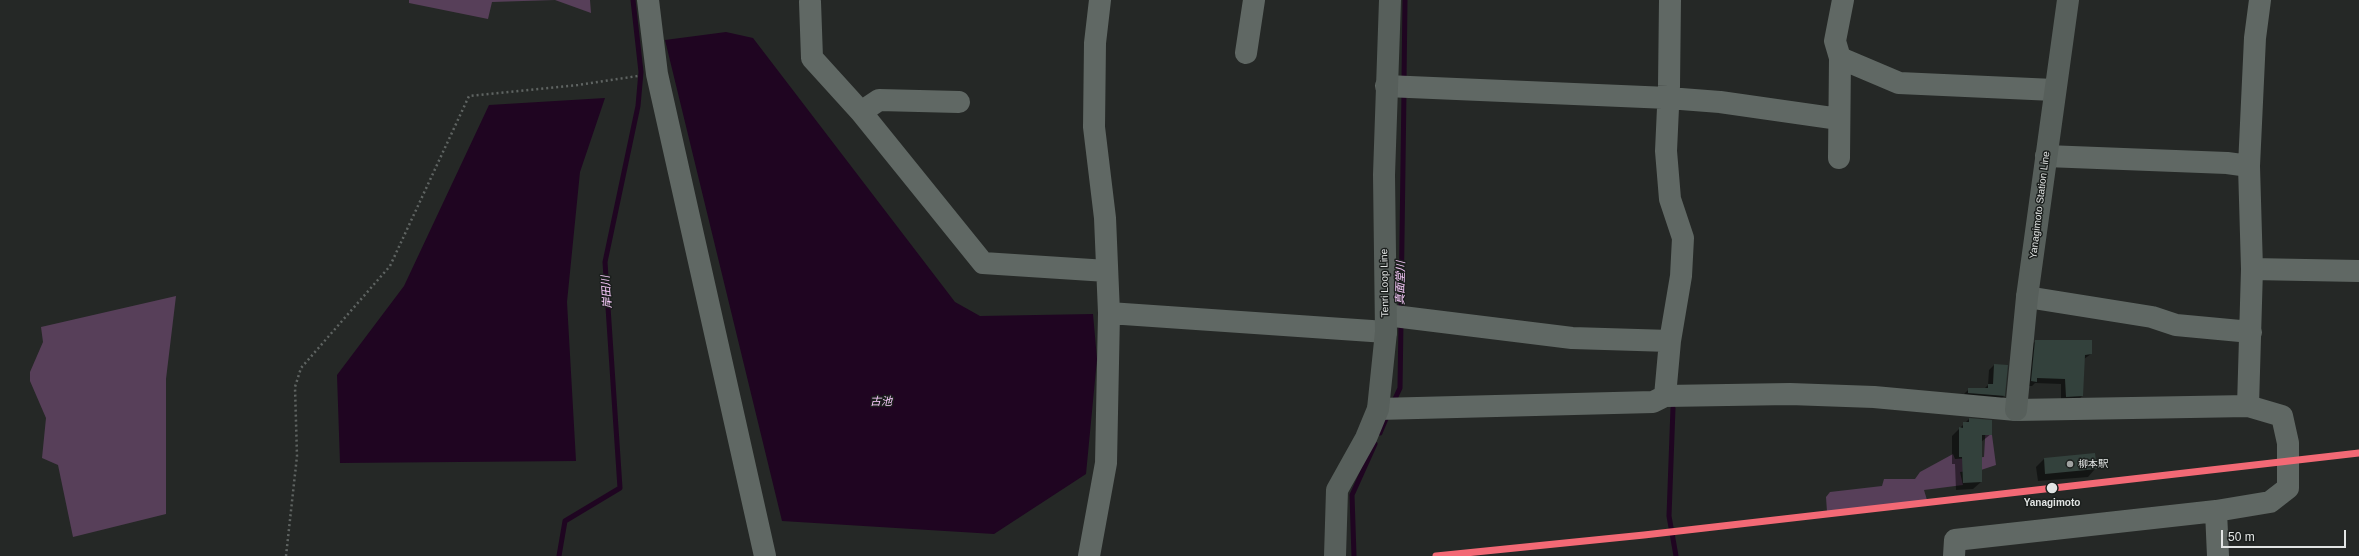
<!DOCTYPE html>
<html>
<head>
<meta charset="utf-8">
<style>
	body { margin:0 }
	#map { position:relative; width:2359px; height:556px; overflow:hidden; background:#252826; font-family:Helvetica,sans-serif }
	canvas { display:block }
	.scale { position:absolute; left:2221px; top:530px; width:125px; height:18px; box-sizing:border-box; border:2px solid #e2e5e4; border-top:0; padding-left:5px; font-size:12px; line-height:14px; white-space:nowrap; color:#e2e5e4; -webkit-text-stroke:3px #1b1f1d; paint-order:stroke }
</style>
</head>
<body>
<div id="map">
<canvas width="2359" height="556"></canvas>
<div class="scale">50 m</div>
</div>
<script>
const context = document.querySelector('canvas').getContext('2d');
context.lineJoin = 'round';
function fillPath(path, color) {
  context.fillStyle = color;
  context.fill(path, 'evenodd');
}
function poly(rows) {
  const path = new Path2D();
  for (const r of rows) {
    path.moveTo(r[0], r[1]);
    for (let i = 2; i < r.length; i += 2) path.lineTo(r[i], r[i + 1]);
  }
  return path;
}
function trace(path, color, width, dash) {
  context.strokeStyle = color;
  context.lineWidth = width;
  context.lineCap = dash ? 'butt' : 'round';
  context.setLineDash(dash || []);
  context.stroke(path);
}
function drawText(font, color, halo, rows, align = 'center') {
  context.font = font + ' Helvetica,"Noto Sans JP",sans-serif';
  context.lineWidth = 3;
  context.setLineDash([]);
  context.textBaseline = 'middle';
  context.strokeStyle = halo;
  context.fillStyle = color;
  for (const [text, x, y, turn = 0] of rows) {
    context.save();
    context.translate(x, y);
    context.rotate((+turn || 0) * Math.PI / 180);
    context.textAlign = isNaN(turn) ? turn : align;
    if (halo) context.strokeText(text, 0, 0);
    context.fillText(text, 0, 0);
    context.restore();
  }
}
fillPath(poly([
	[409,0,590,0,591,13,555,0,492,2,488,19,409,3],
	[176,296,166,379,166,514,73,537,58,465,42,458,46,418,30,381,30,372,43,342,41,327],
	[1986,421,1985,435,1992,435,1996,465,1981,470,1960,472,1963,485,1924,490,1927,500,1827,512,1826,497,1830,492,1882,486,1884,479,1915,479,1920,472,1953,454,1955,459,1984,457]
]), '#573f59');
fillPath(poly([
	[726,32,753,38,955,302,980,316,1093,314,1097,359,1086,474,994,534,782,521,665,40],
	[605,98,580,172,567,302,576,461,340,463,337,375,404,286,489,105]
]), '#1f0521');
fillPath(poly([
	[2036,341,2091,354,2084,359,2082,396,2078,401,2061,401,2061,384,2035,383,2032,386,2027,386,2031,345],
	[1994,365,2007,366,2004,396,1999,401,1964,394,1969,389,1984,389,1988,385,1989,370],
	[1969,419,1991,434,1981,442,1981,482,1973,489,1956,490,1955,464,1952,464,1952,436],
	[2044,459,2095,469,2088,477,2038,481,2036,467]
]), '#0007');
trace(poly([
	[1404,81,1405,0],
	[1401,311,1404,91],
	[1393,403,1400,388,1401,321],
	[1673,408,1669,516,1676,556],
	[1380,433,1388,414],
	[559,556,565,521,620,488,605,262,638,106,641,72,633,0],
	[1354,556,1352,495,1375,444]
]), '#1f0521', 5);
fillPath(poly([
	[2035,340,2092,340,2092,354,2085,355,2083,396,2066,397,2065,379,2037,378,2037,382,2031,381],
	[1994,364,2008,365,2005,396,1968,393,1968,388,1988,388,1988,384,1993,384],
	[1969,418,1992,420,1992,435,1982,435,1982,482,1963,483,1962,457,1959,457,1959,427,1963,428,1963,422,1969,422],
	[2095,453,2097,469,2045,474,2044,458]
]), '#33413c');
trace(poly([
	[286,556,297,456,295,387,301,368,390,266,469,96,578,85,638,76]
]), '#5f6462', 2.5, [2, 3]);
trace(poly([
	[648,0,657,74,765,556],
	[810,2,812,58,861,112,983,263,1107,271],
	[1246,53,1254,0],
	[1840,58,1899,83,2054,90],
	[1386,86,1668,98,1720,102,1839,119],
	[861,112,879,100,959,102],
	[2046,156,2227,163,2249,166],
	[1839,158,1840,58,1835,41,1843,0],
	[2252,269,2359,271],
	[2027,297,2152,317,2176,325,2251,332],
	[1109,313,1386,332],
	[1386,315,1572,338,1670,341],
	[1665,396,1670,341,1681,276,1683,238,1670,199,1666,151,1669,86,1670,0],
	[2248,406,2252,269,2249,166,2255,38,2260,0],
	[1378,409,1653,402,1665,396,1790,394,1874,397,2016,410,2248,406,2282,416,2288,443,2288,488,2270,502,2216,511,2218,556],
	[1089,556,1106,463,1109,313,1105,218,1094,127,1095,43,1100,0],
	[1954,556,1955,540,2216,511]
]), '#606864', 22);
trace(poly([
	[2016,410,2027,297,2068,0],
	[1335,556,1337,490,1366,438,1378,409,1386,332,1384,175,1390,0]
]), '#575f5b', 22);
trace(poly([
	[1436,556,1644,535,2359,453]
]), '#f36975', 7);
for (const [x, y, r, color] of [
	[2070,464,4,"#a0a3a2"],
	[2052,488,6,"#e2e5e4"]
]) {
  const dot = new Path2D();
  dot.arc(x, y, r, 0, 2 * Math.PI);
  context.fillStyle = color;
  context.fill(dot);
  trace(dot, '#1b1f1d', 1.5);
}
drawText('10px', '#e2e5e4', '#1b1f1d', [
	["Yanagimoto Station Line",2040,205,-83],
	["Tenri Loop Line",1385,283,-91]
]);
drawText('10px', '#e2e5e4', '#1b1f1d', [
	["柳本駅",2078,464]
], 'left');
drawText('bold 10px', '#e2e5e4', '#1b1f1d', [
	["Yanagimoto",2052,503]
]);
drawText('italic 11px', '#f9cafc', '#1b1f1d', [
	["真面堂川",1401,283,-89],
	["岸田川",607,292,-94],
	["古池",881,402]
]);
</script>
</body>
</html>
